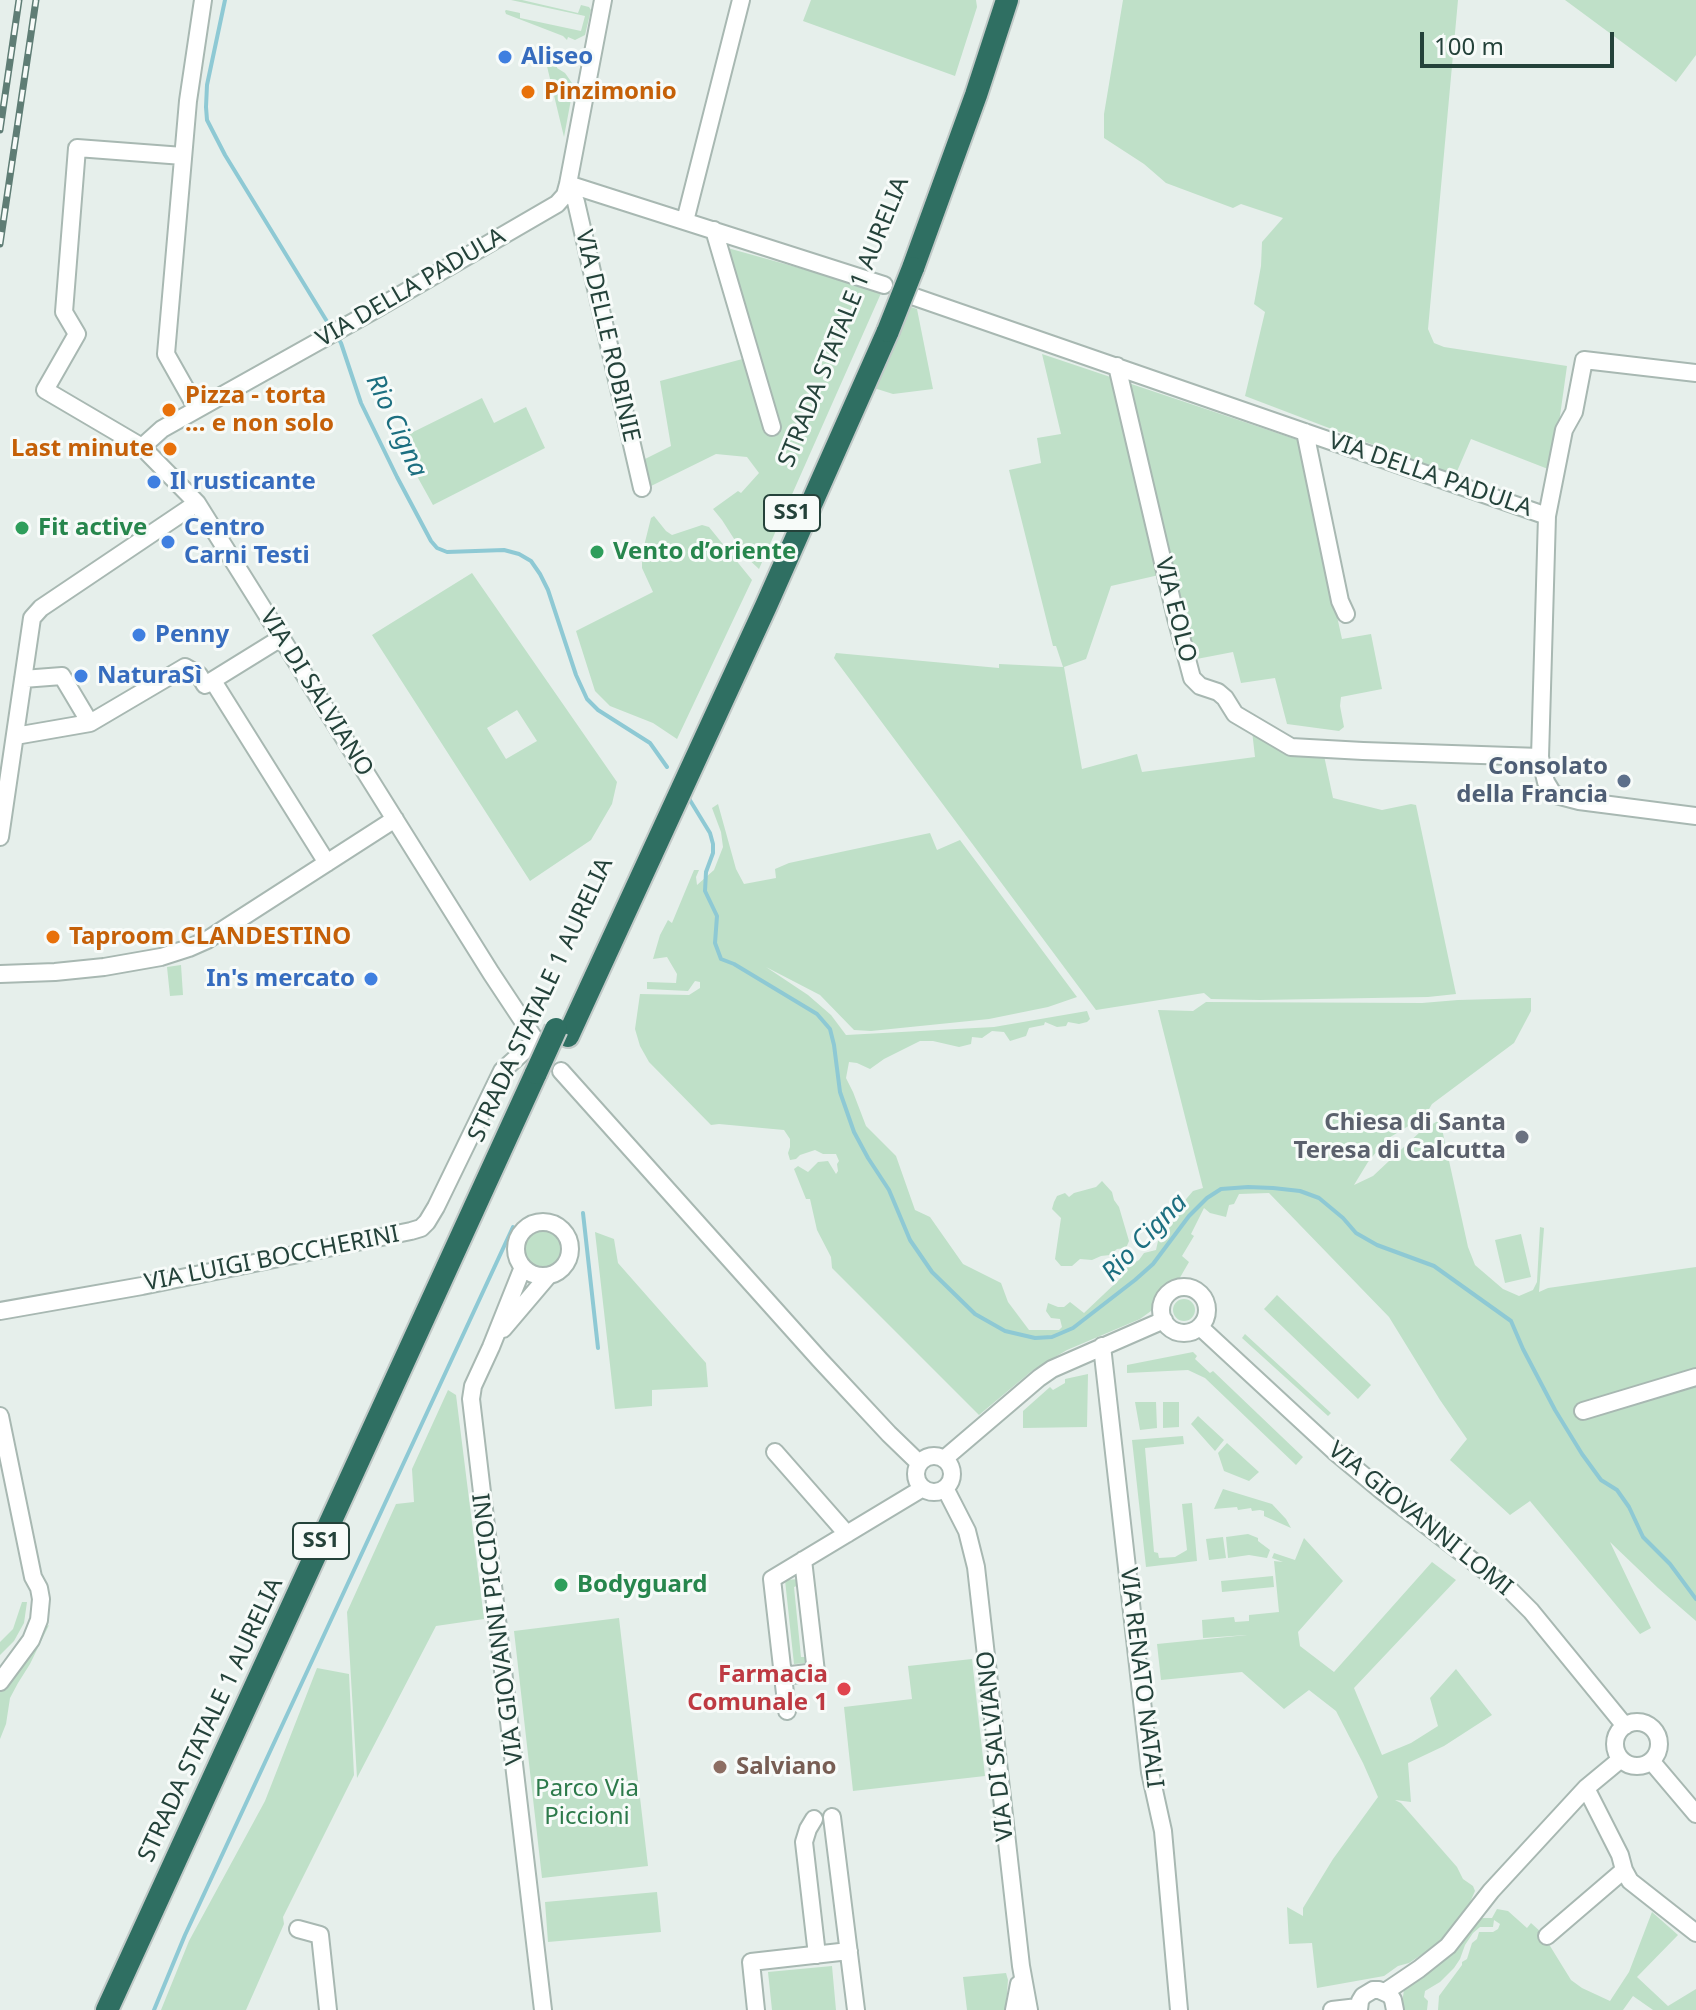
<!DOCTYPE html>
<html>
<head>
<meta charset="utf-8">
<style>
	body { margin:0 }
	#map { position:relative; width:1696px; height:2010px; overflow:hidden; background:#e6efeb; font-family:"Noto Sans",sans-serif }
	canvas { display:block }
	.scale { position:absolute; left:1420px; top:32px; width:194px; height:36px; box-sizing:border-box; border:4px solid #24423a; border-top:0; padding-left:10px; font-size:24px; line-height:28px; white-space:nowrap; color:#24423a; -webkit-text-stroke:6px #f7fbf9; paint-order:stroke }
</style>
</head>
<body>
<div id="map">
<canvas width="1696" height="2010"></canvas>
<div class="scale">100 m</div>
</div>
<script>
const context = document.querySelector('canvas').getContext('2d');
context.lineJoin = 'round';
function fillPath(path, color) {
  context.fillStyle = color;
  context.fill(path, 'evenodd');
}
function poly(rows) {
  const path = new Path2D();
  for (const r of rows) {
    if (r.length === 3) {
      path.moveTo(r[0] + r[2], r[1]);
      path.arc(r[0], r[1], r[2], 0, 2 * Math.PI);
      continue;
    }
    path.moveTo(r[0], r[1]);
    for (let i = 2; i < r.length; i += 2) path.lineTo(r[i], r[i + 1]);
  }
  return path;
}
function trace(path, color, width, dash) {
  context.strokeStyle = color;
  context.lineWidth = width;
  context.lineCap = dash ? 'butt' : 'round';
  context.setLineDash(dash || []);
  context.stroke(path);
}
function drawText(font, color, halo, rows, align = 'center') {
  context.font = font + ' "Noto Sans",sans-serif';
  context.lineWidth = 6;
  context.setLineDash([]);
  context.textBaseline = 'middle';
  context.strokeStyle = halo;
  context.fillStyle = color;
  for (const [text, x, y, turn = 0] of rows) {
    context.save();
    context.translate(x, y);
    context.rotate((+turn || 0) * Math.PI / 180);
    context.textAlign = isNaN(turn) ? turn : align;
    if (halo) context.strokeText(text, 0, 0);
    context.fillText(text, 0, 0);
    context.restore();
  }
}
fillPath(poly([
	[511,0,522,0,578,13,581,5,589,7,591,10,585,35,575,40,568,37,567,40,563,36,506,14,505,11,506,10,520,13,520,18,581,31,585,16],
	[811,0,976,0,977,7,955,76,803,21],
	[1123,0,1458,0,1428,329,1434,343,1444,347,1567,366,1559,423,1548,469,1471,439,1455,476,1245,396,1265,312,1254,304,1261,266,1262,242,1283,218,1241,204,1233,208,1166,183,1144,164,1104,138,1104,114],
	[1565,0,1696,0,1696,55,1676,82],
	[545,58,557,64,557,68,565,73,572,83,572,94,564,137],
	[724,247,882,291,759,569,745,556,722,520,713,509,738,491,741,493,759,473,747,457,716,454,651,486,645,459,671,446,660,381,750,357],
	[911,307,917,309,933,389,893,394,874,388],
	[1042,354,1298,440,1342,639,1371,634,1382,689,1341,697,1340,706,1344,727,1339,731,1287,724,1275,678,1241,683,1233,652,1181,662,1159,575,1111,586,1086,659,1064,667,1082,769,1137,754,1142,772,1255,757,1251,722,1293,742,1322,746,1333,798,1382,810,1411,804,1416,805,1456,994,1428,997,1260,1000,1211,999,1204,993,1096,1010,834,658,836,653,999,668,999,664,1063,667,1056,646,1053,646,1009,470,1041,463,1037,438,1061,434],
	[482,398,494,423,526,407,545,448,433,505,397,440],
	[654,516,666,531,672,535,702,525,709,527,752,580,677,739,653,723,610,706,595,691,576,631,653,592,642,568,642,554,651,518],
	[472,573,617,782,612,804,591,840,530,881,372,635],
	[517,710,537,741,506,759,487,728],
	[718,804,736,869,744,884,776,878,775,869,789,863,930,833,937,850,960,840,1077,997,1048,1007,989,1019,871,1031,854,1030,820,995,766,967,808,995,831,1015,846,1035,994,1027,1087,1011,1090,1019,1087,1022,1079,1024,1068,1022,1066,1026,1057,1027,1045,1022,1044,1025,1029,1028,1026,1036,1010,1041,1004,1032,992,1031,982,1038,972,1037,971,1044,959,1047,933,1041,920,1041,884,1059,870,1069,857,1063,849,1062,846,1078,853,1092,866,1126,896,1156,915,1210,930,1217,963,1264,1001,1283,1008,1302,1029,1330,1059,1330,1062,1327,1060,1319,1051,1318,1046,1311,1048,1303,1058,1307,1064,1307,1070,1302,1084,1313,1122,1277,1122,1265,1126,1262,1134,1263,1139,1260,1144,1253,1156,1250,1158,1241,1167,1224,1177,1221,1181,1205,1193,1191,1203,1188,1158,1010,1193,1011,1206,1002,1422,1003,1458,1000,1531,998,1531,1011,1514,1043,1432,1104,1425,1116,1387,1139,1368,1162,1354,1185,1373,1176,1421,1131,1436,1122,1444,1122,1442,1129,1468,1247,1475,1265,1503,1289,1519,1296,1533,1290,1537,1282,1540,1227,1544,1228,1539,1292,1548,1288,1696,1267,1696,1621,1658,1588,1610,1542,1651,1628,1640,1634,1530,1501,1510,1515,1450,1460,1467,1439,1440,1400,1389,1317,1269,1193,1239,1194,1234,1204,1229,1205,1226,1217,1210,1213,1204,1208,1191,1234,1194,1236,1182,1256,1189,1262,1178,1281,1167,1283,1159,1291,1151,1311,1140,1319,1067,1350,1033,1370,979,1415,832,1268,831,1257,817,1230,810,1199,806,1199,794,1169,798,1166,808,1172,818,1162,828,1161,836,1174,838,1171,837,1164,839,1161,836,1154,823,1154,815,1150,800,1155,796,1159,790,1160,788,1153,790,1147,790,1139,784,1130,719,1124,711,1125,649,1062,640,1046,635,1029,640,994,689,995,700,988,700,982,695,981,688,991,647,989,647,982,676,983,677,974,667,957,653,959,660,935,668,920,672,923,694,870,699,870,696,877,697,885,714,870,723,847,721,832,712,808],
	[181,965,183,995,170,996,167,967],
	[1102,1181,1112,1192,1114,1200,1119,1207,1129,1241,1126,1248,1117,1249,1110,1255,1101,1256,1092,1260,1080,1259,1072,1266,1061,1266,1055,1259,1061,1218,1052,1209,1054,1202,1057,1196,1065,1193,1069,1197,1074,1193,1096,1187],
	[543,1249,20],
	[595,1232,614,1239,618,1263,706,1363,708,1387,652,1390,652,1406,615,1409],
	[1521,1234,1531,1277,1505,1283,1495,1240],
	[1277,1295,1371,1385,1358,1399,1264,1309],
	[1184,1310,11],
	[1245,1334,1331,1413,1328,1416,1242,1338],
	[1193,1352,1197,1356,1195,1359,1210,1373,1213,1371,1303,1457,1296,1465,1205,1378,1188,1370,1127,1373,1127,1365],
	[1088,1374,1087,1427,1023,1428,1023,1411,1050,1387,1053,1390,1065,1383,1065,1379],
	[448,1390,456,1395,484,1619,436,1626,357,1778,347,1612,396,1504,414,1502,412,1469],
	[1135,1402,1156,1402,1157,1428,1140,1430],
	[1163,1402,1179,1402,1179,1427,1163,1428],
	[1198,1416,1224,1440,1215,1451,1191,1424],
	[1183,1436,1184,1444,1145,1448,1154,1552,1158,1553,1159,1558,1175,1557,1187,1550,1182,1504,1192,1503,1197,1561,1146,1567,1132,1440],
	[1227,1443,1259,1472,1249,1481,1224,1471,1218,1453],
	[1223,1489,1272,1504,1286,1519,1291,1528,1264,1516,1264,1511,1260,1510,1252,1511,1251,1508,1238,1510,1237,1507,1214,1509],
	[1248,1534,1258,1538,1258,1541,1270,1550,1267,1558,1249,1555,1228,1558,1226,1537],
	[1223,1537,1226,1558,1209,1560,1206,1539],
	[1304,1538,1343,1581,1298,1632,1300,1646,1334,1672,1432,1562,1456,1580,1354,1688,1382,1755,1411,1743,1438,1726,1430,1698,1456,1669,1492,1715,1444,1746,1408,1763,1411,1802,1395,1800,1401,1803,1457,1867,1463,1879,1473,1886,1475,1891,1467,1909,1436,1945,1409,1963,1398,1966,1384,1976,1317,1988,1312,1943,1289,1944,1287,1907,1303,1916,1303,1908,1333,1859,1378,1797,1363,1763,1336,1711,1309,1690,1284,1709,1242,1672,1161,1680,1157,1644,1247,1635,1203,1638,1202,1620,1234,1617,1235,1622,1249,1621,1249,1615,1279,1612,1274,1561,1283,1562,1272,1558,1274,1553,1295,1560],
	[1273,1576,1274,1587,1222,1592,1221,1581],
	[799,1579,800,1585,794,1587,801,1657,808,1657,808,1663,794,1664,785,1580],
	[22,1602,27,1602,24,1623,14,1641,0,1655,0,1642,13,1629],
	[619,1618,648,1866,542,1878,514,1631],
	[49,1625,30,1664,18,1683,10,1698,6,1724,0,1739,0,1692,4,1683,25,1663,35,1650,44,1628],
	[972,1659,985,1776,853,1791,844,1707,912,1699,908,1666],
	[317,1668,349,1674,354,1775,283,1917,284,1924,246,2010,161,2010,189,1941,265,1801],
	[657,1892,661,1932,548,1942,545,1902],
	[1497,1909,1508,1911,1527,1928,1531,1923,1542,1933,1571,1980,1582,1988,1610,2001,1629,1972,1652,1912,1678,1935,1637,1977,1668,2006,1696,1989,1696,2010,1653,2010,1633,1996,1623,2010,1438,2010,1439,1996,1462,1965,1462,1962,1467,1959,1472,1943,1477,1939,1479,1932,1493,1932,1498,1929,1500,1924,1494,1920,1493,1927,1480,1927,1473,1933,1465,1945,1460,1959,1454,1968,1440,1982,1425,1991,1424,1997,1428,2001,1427,2010,1401,2010,1405,1983,1480,1918,1492,1918],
	[832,1966,836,2010,772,2010,768,1972],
	[1006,1973,1008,1980,1006,2007,1004,2010,967,2010,963,1977]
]), '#bfe0c8');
trace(poly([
	[225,0,207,85,206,107,207,120,225,155,331,328],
	[336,335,341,343,361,403,397,477,431,541,437,548,447,552,504,550,519,554,531,561,540,574,548,590,576,675,587,699,598,710,650,743,667,767],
	[688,797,710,833,713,844,713,853,706,872,705,891,717,916,715,943,721,959,734,964,817,1014,830,1029,834,1045,840,1092,854,1132,868,1158,889,1190,910,1240,932,1272,975,1314,1005,1331,1035,1338,1052,1337,1073,1328,1135,1280,1153,1264,1189,1216,1207,1198,1221,1189,1248,1187,1273,1188,1300,1191,1319,1198,1343,1218,1356,1233,1377,1245,1434,1266,1511,1321,1523,1349,1555,1410,1582,1454,1601,1480,1617,1490,1629,1507,1643,1537,1670,1564,1696,1599],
	[583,1213,598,1348],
	[154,2010,185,1935,513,1227]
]), '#8ec9d4', 4);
const minor = poly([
	[183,156,77,148,64,312,77,334,45,390,142,447,197,503,491,973,538,1044],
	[568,184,884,285],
	[568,184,576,202,642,488],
	[685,221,741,0],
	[714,230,772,427],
	[912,296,1547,516,1540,757,1546,782,1552,792,1556,795,1579,801,1696,816],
	[1117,366,1176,618,1192,678,1200,686,1218,692,1225,698,1235,714,1291,747,1363,751,1540,757],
	[197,409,166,354,188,101,203,0],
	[1305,432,1340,601,1346,614],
	[142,447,162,429,371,312,557,204,565,195,568,184,603,0],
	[1547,516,1564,430,1574,412,1584,360,1696,373],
	[23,679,62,676,90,723],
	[213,681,327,863],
	[21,735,90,723,185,667,199,675,205,685,281,638],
	[0,837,32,618,41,608,197,503],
	[0,974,55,972,104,967,161,957,189,948,207,940,395,819],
	[561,1071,820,1360,889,1434,919,1463],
	[543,1249,27],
	[523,1267,491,1347,473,1386,471,1399,543,2010],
	[1184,1310,23],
	[0,1311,142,1286,411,1231,421,1228,427,1222,436,1207,502,1071,535,1041],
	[1200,1327,1334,1451,1381,1490,1510,1590,1531,1611,1625,1726],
	[503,1329,548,1276],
	[1102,1346,1150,1772,1163,1831,1179,2010],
	[1583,1411,1696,1377],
	[0,1416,33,1577,39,1588,41,1599,39,1620,31,1640,0,1682],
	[775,1452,847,1534],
	[934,1474,18],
	[944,1459,1039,1378,1052,1369,1164,1320],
	[945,1488,967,1531,976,1567,1021,1966,1029,2010],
	[783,1676,816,1672,803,1560],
	[787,1711,772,1579,923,1488],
	[1637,1744,22],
	[1652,1762,1696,1814],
	[1586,1788,1620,1855,1624,1870,1630,1881,1696,1933],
	[832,1817,856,2010],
	[814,1819,808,1829,804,1842,817,1955],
	[298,1929,320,1935,328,2010],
	[1547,1936,1624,1870],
	[1385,1992,1419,1969,1448,1946,1491,1891,1586,1788,1621,1759],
	[756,2010,751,1962,849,1951],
	[1014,2010,1019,1984],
	[1332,2010,1358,2007],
	[1359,2010,1360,2001,1363,1996,1373,1990,1379,1990,1390,1995,1393,2000,1395,2010]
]);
const highway = poly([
	[913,268,976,95,1007,0],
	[568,1036,766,606,888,331],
	[107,2010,536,1073]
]);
trace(minor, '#a8b8b2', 20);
trace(highway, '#c2cac8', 26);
trace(minor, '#fff', 16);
trace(highway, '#2f6f62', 22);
const rail = poly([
	[0,130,19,0],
	[0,244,36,0]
]);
trace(rail, '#5f7d75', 7);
trace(rail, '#f7fbf9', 4, [12]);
const highwayBridge = poly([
	[888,331,913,268],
	[536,1073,556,1029]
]);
trace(highwayBridge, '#c2cac8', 26, []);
trace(highwayBridge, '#2f6f62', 22);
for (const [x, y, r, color] of [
	[505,57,8,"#3f7fe0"],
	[528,92,8,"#e8710a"],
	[169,410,8,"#e8710a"],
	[170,449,8,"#e8710a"],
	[154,482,8,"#3f7fe0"],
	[22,528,8,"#2e9e5b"],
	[168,542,8,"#3f7fe0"],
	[597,552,8,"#2e9e5b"],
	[139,635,8,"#3f7fe0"],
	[81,676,8,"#3f7fe0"],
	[1624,781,8,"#5c6f8a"],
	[53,937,8,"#e8710a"],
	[371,979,8,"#3f7fe0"],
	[1522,1137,8,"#6b7280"],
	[561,1585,8,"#2e9e5b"],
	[844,1689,8,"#e0444e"],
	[720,1767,8,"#8d6e63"]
]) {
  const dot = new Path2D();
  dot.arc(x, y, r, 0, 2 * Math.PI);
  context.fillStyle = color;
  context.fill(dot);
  trace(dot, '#f7fbf9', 3);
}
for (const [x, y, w] of [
	[792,513,56],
	[321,1541,56]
]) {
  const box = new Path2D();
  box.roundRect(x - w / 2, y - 18, w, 36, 6);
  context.fillStyle = '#f7fbf9';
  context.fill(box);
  trace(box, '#24423a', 2);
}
drawText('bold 22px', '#24423a', null, [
	["SS1",792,513],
	["SS1",321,1541]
]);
drawText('bold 24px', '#366cbe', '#f7fbf9', [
	["Aliseo",521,57],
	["Il rusticante",170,482],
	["Centro",184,528],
	["Carni Testi",184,556],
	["Penny",155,635],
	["NaturaSì",97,676],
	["In's mercato",355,979,"right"]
], 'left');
drawText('bold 24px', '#c56008', '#f7fbf9', [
	["Pinzimonio",544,92],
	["Pizza - torta",185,396],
	["… e non solo",185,424],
	["Last minute",154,449,"right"],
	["Taproom CLANDESTINO",69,937]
], 'left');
drawText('24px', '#24423a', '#f7fbf9', [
	["VIA DELLA PADULA",411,288,-30],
	["STRADA STATALE 1 AURELIA",844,322,-68],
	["VIA DELLE ROBINIE",607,336,77],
	["VIA DELLA PADULA",1430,475,19],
	["VIA EOLO",1175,610,76],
	["VIA DI SALVIANO",316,693,58],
	["STRADA STATALE 1 AURELIA",541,1000,-65],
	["VIA LUIGI BOCCHERINI",272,1259,-11],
	["VIA GIOVANNI LOMI",1420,1519,39],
	["VIA GIOVANNI PICCIONI",499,1629,-97],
	["VIA RENATO NATALI",1141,1678,83],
	["STRADA STATALE 1 AURELIA",211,1720,-65],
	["VIA DI SALVIANO",996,1746,-96]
]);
drawText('bold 24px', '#27864d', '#f7fbf9', [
	["Fit active",38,528],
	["Vento d’oriente",613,552],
	["Bodyguard",577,1585]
], 'left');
drawText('bold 24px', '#4e5e75', '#f7fbf9', [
	["Consolato",1608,767],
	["della Francia",1608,795]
], 'right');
drawText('bold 24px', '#5b616d', '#f7fbf9', [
	["Chiesa di Santa",1506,1123],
	["Teresa di Calcutta",1506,1151]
], 'right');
drawText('bold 24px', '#be3a42', '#f7fbf9', [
	["Farmacia",828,1675],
	["Comunale 1",828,1703]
], 'right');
drawText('bold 24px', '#785e54', '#f7fbf9', [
	["Salviano",736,1767]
], 'left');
drawText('24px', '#2d7a4b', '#f7fbf9', [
	["Parco Via",587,1789],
	["Piccioni",587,1817]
]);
drawText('italic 26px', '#1c6f80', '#f7fbf9', [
	["Rio Cigna",396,426,65],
	["Rio Cigna",1145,1238,-46]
]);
</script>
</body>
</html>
